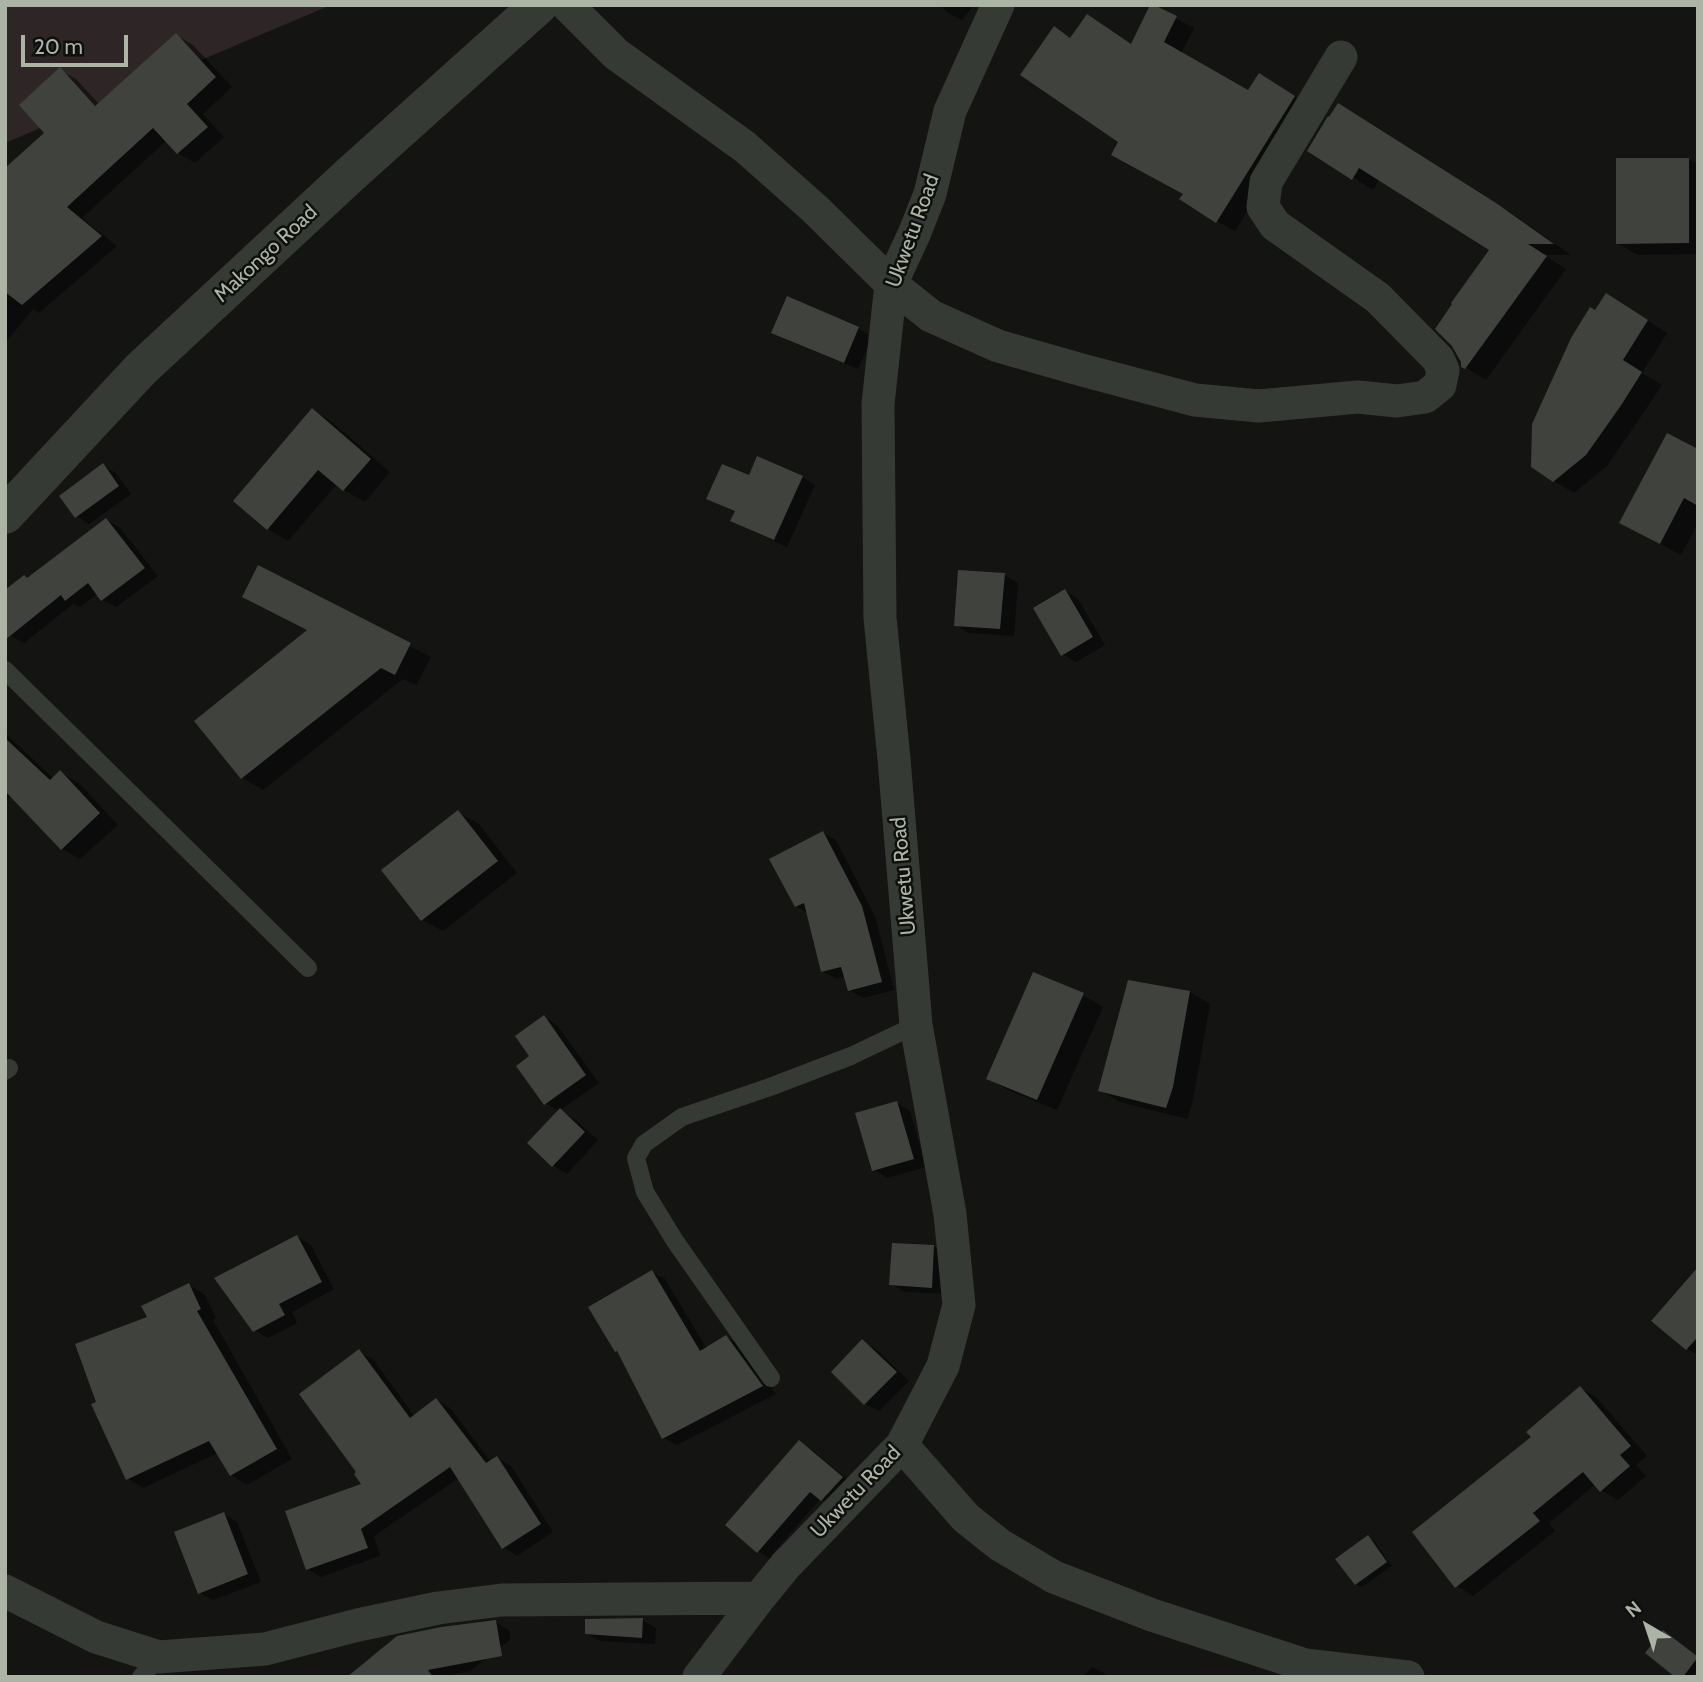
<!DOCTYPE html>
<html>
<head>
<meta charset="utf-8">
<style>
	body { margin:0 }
	#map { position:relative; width:1703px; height:1682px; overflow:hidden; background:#141513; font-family:Cabin,sans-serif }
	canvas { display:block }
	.frame { position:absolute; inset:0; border:7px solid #acb4a6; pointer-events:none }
	.north { position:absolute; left:1612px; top:1591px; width:70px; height:70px; -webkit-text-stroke:5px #0f100e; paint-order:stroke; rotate:321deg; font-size:19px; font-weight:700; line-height:28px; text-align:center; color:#acb4a6 }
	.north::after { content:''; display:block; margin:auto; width:24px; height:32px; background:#acb4a6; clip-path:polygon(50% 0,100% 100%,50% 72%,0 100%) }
	.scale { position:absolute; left:21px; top:35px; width:107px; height:32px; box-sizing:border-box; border:4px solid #acb4a6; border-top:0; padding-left:9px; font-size:21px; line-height:24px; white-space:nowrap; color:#acb4a6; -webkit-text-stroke:5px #0f100e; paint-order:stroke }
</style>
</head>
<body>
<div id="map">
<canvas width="1703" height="1682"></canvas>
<div class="frame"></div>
<div class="north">N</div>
<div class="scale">20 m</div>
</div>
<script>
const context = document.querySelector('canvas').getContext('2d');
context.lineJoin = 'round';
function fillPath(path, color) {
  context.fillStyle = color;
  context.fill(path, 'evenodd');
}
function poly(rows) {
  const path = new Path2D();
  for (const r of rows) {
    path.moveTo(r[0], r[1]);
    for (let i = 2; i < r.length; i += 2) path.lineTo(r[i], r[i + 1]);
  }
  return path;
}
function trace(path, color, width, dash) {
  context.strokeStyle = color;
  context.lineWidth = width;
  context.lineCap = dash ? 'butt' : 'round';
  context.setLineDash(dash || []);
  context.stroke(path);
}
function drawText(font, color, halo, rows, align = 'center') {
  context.font = font + ' Cabin,sans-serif';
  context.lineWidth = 5;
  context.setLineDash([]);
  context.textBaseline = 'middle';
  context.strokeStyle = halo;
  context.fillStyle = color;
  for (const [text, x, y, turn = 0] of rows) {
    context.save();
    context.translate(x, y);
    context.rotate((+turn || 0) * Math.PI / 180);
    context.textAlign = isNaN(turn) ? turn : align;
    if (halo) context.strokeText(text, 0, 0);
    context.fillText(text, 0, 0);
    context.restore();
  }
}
fillPath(poly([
	[5,5,331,5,5,143]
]), '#2e2626');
fillPath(poly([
	[940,5,974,5,962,20,948,13],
	[1152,6,1194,28,1181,54,1249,92,1259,76,1312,107,1235,231,1217,221,1120,141,1054,29,1072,39,1088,16,1132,45],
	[176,35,193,45,232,87,203,114,224,137,195,163,178,153,167,140,82,218,117,246,39,313,33,309,5,343,5,169,46,133,60,70,76,79,100,105],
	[1359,117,1517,217,1571,255,1544,255,1566,269,1486,380,1463,366,1491,250,1380,179,1373,190,1309,150],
	[1689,159,1698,164,1698,254,1638,255,1617,243],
	[788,299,859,329,872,337,858,369,787,340,773,332],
	[1627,307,1667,333,1642,373,1662,385,1642,415,1607,466,1574,493,1554,481,1596,312],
	[312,410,332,422,390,472,365,502,344,490,337,484,288,541,268,529,235,501],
	[1698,451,1698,523,1681,555,1641,534],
	[103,466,116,473,131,494,89,524,76,516],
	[750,477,802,477,815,485,787,547,746,528,736,512,708,498],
	[107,520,120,528,158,576,116,607,103,600,98,593,80,607,73,604,24,643,11,636,5,628,29,579],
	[259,568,431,657,416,685,403,679,263,790,242,778,196,721,309,631,244,597],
	[1004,575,1018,583,1014,636,969,633,956,625],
	[1065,591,1078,599,1105,645,1076,662,1062,654],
	[5,733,54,779,61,773,79,783,118,825,80,859,62,849,12,795,5,802],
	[458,812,479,824,517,873,443,931,422,920],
	[823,833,836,840,875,916,894,990,863,998,849,990,846,976,836,979,822,971,808,913,796,906],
	[1130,982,1190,992,1210,1004,1193,1100,1187,1119,1120,1102,1100,1090],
	[1083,995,1103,1007,1057,1110,1008,1090,988,1078],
	[544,1017,557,1025,599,1083,560,1110,573,1118,598,1140,567,1174,554,1166,529,1143,559,1111,545,1103,531,1057],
	[897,1103,910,1111,926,1167,887,1178,874,1170],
	[297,1237,311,1245,334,1289,292,1312,297,1323,268,1338,254,1330],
	[933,1246,947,1254,945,1294,905,1292,891,1284],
	[652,1272,665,1279,707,1349,726,1337,740,1345,776,1394,677,1445,663,1438,620,1353,617,1351],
	[1698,1276,1698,1355,1687,1349],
	[189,1285,205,1295,216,1318,213,1320,292,1459,247,1485,231,1475,218,1453,143,1488,127,1478,98,1403],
	[863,1342,876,1349,909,1381,879,1411,865,1404,833,1372],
	[359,1352,373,1359,415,1417,437,1400,450,1408,491,1462,497,1458,511,1466,553,1532,517,1556,504,1548,459,1478,374,1536,380,1556,321,1577,307,1569,364,1485],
	[1580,1388,1597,1398,1647,1456,1636,1465,1646,1476,1618,1500,1601,1490,1596,1484,1549,1523,1555,1531,1473,1596,1457,1586,1533,1437],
	[800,1443,811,1449,853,1484,833,1506,821,1498,769,1558,758,1551,727,1525],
	[224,1514,237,1522,261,1582,213,1600,200,1593],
	[1368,1537,1374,1541,1392,1566,1362,1587,1356,1584],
	[642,1620,656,1628,655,1644,600,1641,586,1633],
	[495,1622,509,1630,510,1640,470,1671,442,1677,350,1677],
	[1669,1636,1698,1658,1698,1669,1692,1677,1678,1677],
	[1093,1667,1110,1677,1082,1677]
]), '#0007');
fillPath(poly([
	[1150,5,1154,5,1177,16,1164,42,1248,90,1259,73,1295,96,1216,223,1179,199,1183,194,1111,155,1118,142,1020,75,1054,26,1070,38,1087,14,1131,44],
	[176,33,216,77,187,104,208,127,177,154,153,128,67,207,102,236,22,305,5,292,5,168,44,133,19,105,60,67,95,106],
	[1338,103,1496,203,1554,244,1528,244,1547,256,1465,369,1461,367,1461,362,1452,346,1435,329,1452,304,1451,303,1489,250,1359,168,1352,180,1307,151,1328,116,1329,117],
	[1616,158,1689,158,1689,243,1616,244],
	[1606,293,1648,320,1623,360,1642,372,1622,404,1586,455,1553,482,1531,467,1532,424,1571,338,1590,307,1595,310],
	[787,296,859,327,844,363,771,333],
	[312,408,371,459,343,491,318,470,267,530,233,501],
	[1667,433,1698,449,1698,506,1684,498,1660,544,1619,523],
	[757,456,803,476,774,540,730,521,735,511,706,499,722,464,749,475],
	[103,463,119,486,75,518,59,496],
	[106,518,145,568,101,601,88,583,65,601,61,595,5,640,5,590,24,575,27,578],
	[258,565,411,643,395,675,381,668,241,779,194,721,307,630,242,597],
	[958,570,1005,573,1000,629,954,626],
	[1065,589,1093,637,1061,656,1033,608],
	[5,738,50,780,60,770,100,813,61,850,5,791],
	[458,810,498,861,421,921,381,870],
	[823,831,862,906,882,982,848,991,841,967,821,972,804,903,795,907,769,859],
	[1033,972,1084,993,1037,1100,986,1079],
	[1128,980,1190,991,1173,1087,1166,1108,1098,1091],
	[544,1015,586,1075,544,1105,516,1066,529,1056,515,1036],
	[897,1101,914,1159,872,1171,855,1113],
	[560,1108,585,1132,552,1167,527,1143],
	[297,1235,322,1282,279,1304,285,1315,253,1332,214,1278],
	[892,1243,934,1245,932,1288,889,1285],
	[1698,1267,1698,1337,1686,1350,1651,1321],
	[652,1270,700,1351,726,1335,763,1386,662,1439,617,1351,615,1352,588,1307],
	[189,1283,201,1309,197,1311,277,1449,230,1476,209,1441,126,1480,91,1404,96,1402,75,1344,147,1317,141,1306],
	[862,1339,897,1372,864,1405,831,1372],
	[359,1349,410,1418,436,1398,486,1463,497,1456,541,1524,502,1549,450,1467,361,1529,368,1548,306,1570,285,1511,361,1484,354,1474,356,1472,299,1394],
	[1580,1386,1631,1446,1620,1455,1630,1466,1600,1492,1583,1472,1533,1513,1540,1521,1455,1588,1412,1532,1531,1437,1526,1432],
	[799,1440,843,1477,821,1501,810,1492,757,1553,725,1525],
	[224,1512,248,1574,198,1594,174,1532],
	[1368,1535,1387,1562,1355,1585,1335,1559],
	[643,1618,642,1638,585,1634,585,1619],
	[496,1620,502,1656,428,1670,433,1677,347,1677,397,1636,441,1627],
	[1663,1630,1698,1657,1683,1677,1675,1677,1645,1653]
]), '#3f423d');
trace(poly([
	[5,670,308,968],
	[5,1071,9,1068],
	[771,1378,675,1241,645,1192,636,1158,644,1144,682,1117,770,1087,851,1056,916,1025],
	[141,1677,159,1657]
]), '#363a35', 18);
trace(poly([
	[567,5,616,54,745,147,815,209,891,284,931,316,998,346,1082,370,1195,400,1259,406,1358,397,1397,401,1425,397,1440,385,1443,370,1438,359,1378,298,1275,225,1263,207,1266,182,1341,57],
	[902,1445,966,1518,1000,1545,1054,1577,1152,1615,1305,1665,1408,1677],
	[5,1591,96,1637,159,1657,265,1649,358,1625,438,1608,502,1600,759,1598],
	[699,1677,759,1598,786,1565,902,1445,943,1366,959,1305,950,1214,916,1025,894,759,880,618,878,404,891,284,915,232,930,194,950,111,998,5]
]), '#363a35', 33);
trace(poly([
	[5,515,141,369,352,173,539,5]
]), '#363a35', 38);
drawText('21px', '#acb4a6', '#0f100e', [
	["Ukwetu Road",913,231,-70],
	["Makongo Road",266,254,-43],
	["Ukwetu Road",904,876,-95],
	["Ukwetu Road",856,1492,-46]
]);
</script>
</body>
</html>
